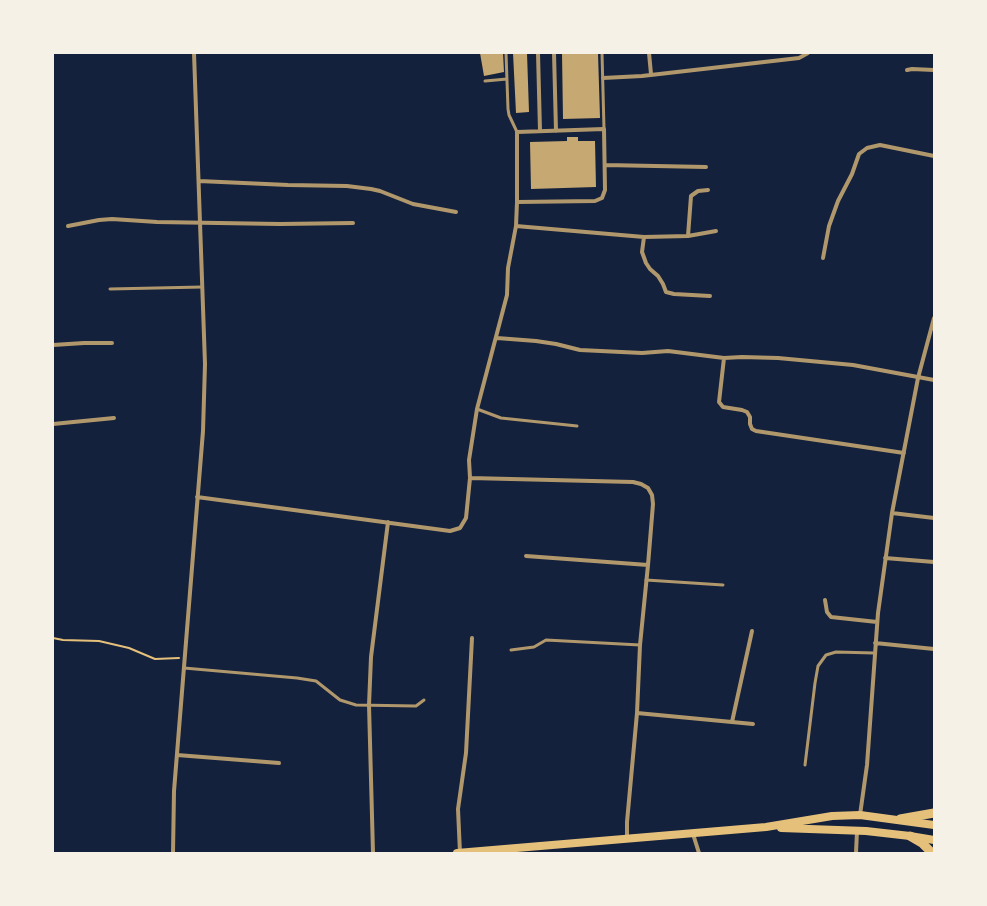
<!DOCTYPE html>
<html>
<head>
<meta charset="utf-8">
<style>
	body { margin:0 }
	#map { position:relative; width:987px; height:906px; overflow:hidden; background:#14213d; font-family:"Asap Condensed",sans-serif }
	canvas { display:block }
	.frame { position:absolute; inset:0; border:54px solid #f6f1e7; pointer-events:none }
</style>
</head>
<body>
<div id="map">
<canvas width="987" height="906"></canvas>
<div class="frame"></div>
</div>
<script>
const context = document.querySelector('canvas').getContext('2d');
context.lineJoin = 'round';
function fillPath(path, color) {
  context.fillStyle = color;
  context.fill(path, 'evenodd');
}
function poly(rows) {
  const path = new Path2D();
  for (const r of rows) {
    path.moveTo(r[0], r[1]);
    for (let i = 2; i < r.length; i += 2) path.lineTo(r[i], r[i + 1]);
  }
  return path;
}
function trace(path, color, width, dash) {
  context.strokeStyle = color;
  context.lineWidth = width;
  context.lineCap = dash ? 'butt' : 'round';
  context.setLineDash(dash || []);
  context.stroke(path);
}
fillPath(poly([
	[480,53,503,53,504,72,484,76],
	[513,53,527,53,529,112,516,113],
	[562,53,598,53,600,118,563,119],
	[567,137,578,137,578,141,595,141,596,187,531,189,530,142,567,141]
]), '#c6a872');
trace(poly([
	[53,638,63,640,99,641,129,648,155,659,179,658]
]), '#e5c07b', 2);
trace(poly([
	[506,53,508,109,509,115,517,132],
	[602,53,604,129],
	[485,81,507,79],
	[110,289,202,287],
	[477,409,501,418,577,426],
	[646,580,723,585],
	[511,650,534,647,546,640,640,645],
	[184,668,297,678,316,681,340,700,356,705,416,706,424,700],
	[805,765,815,683,818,666,826,655,836,652,874,653]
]), '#b1986c', 3);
trace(poly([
	[538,53,540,131],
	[554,53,556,131],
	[649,53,651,74],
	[907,70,912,69,934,70],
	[603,78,642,76,799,58,808,53],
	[605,165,706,167],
	[199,181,288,185,347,186,371,189,380,191,413,204,456,212],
	[68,226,99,220,112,219,157,222,280,224,353,223],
	[516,226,644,237,688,236,691,196,698,191,708,190],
	[688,236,716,231],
	[644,237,642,252,646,263,650,269,658,276,663,284,666,292,674,294,710,296],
	[823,258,829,226,838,201,852,174,859,154,867,148,880,145,934,156],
	[497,338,536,341,556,344,580,350,642,353,668,351,724,358,742,357,778,358,853,365,934,380],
	[53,345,84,343,112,343],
	[724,358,719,402,723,407,742,410,747,412,750,417,750,424,752,429,756,431,904,453],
	[53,424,114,418],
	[470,478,633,482,641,484,648,488,652,495,653,504,648,565,640,645,637,713,627,822,627,838],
	[197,497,450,531,460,528,466,518,470,478,469,460,477,409,507,295,508,268,516,226,517,202,517,132,604,129,605,190,602,198,595,201,517,202],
	[892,513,934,518],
	[526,556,648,565],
	[885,558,934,562],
	[825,600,827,612,831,617,877,622],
	[875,643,934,649],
	[637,713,753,724],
	[732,722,752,631],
	[177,755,279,763],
	[860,815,867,765,878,613,892,513,918,378,934,318],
	[693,834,699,853],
	[173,853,174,791,203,431,205,364,194,53],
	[373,853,369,705,371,657,388,522],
	[460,853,458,809,466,753,472,638],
	[856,853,857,831]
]), '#b1986c', 4);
trace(poly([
	[781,828,866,831,910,836,934,840],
	[457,853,766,827,832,816,860,815,934,825]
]), '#e5c07b', 8);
trace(poly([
	[900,819,934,813],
	[910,836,922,843,932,853]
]), '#e5c07b', 9);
</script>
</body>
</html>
